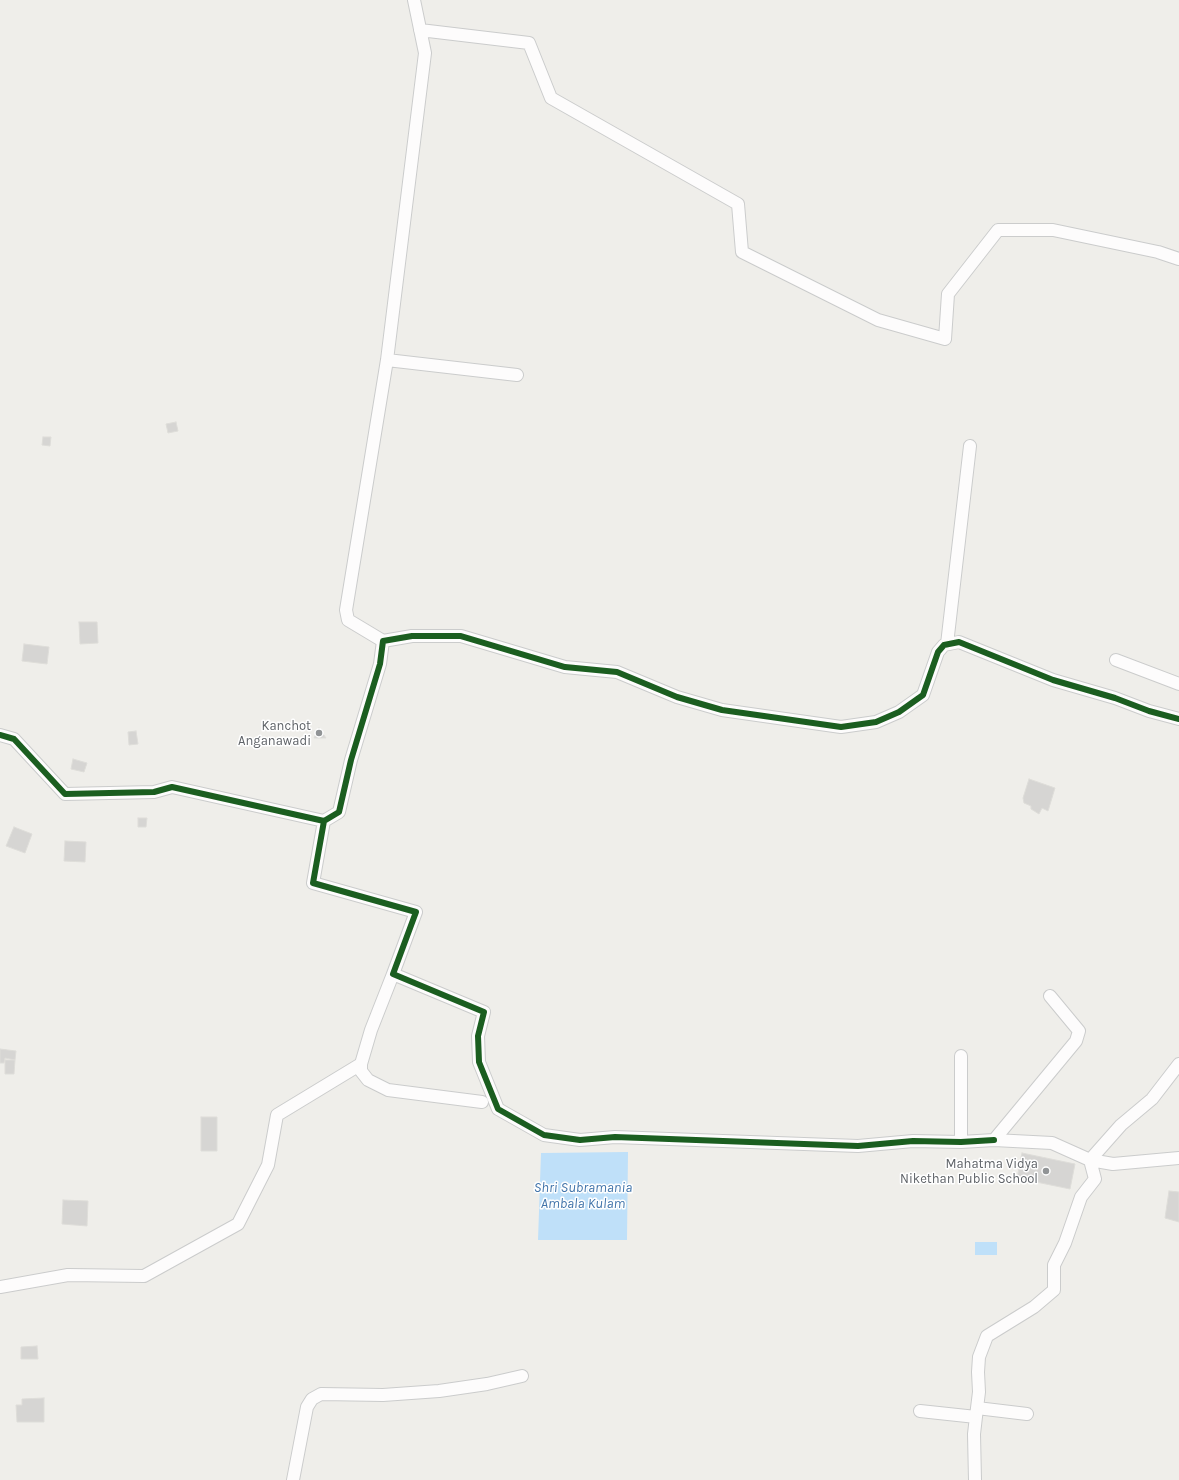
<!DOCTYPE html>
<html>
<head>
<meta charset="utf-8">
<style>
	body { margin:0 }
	canvas { display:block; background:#efeeea }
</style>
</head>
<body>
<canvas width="1179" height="1480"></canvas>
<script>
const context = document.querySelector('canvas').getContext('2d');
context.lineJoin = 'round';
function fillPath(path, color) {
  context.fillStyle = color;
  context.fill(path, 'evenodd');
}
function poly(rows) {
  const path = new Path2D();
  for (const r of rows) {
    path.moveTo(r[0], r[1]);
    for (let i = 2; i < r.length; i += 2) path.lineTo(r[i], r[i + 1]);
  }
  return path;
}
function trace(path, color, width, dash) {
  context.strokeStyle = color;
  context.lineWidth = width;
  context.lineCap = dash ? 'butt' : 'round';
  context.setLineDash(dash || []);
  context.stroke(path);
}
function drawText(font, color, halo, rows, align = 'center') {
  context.font = font + ' Karla,sans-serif';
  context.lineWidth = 3;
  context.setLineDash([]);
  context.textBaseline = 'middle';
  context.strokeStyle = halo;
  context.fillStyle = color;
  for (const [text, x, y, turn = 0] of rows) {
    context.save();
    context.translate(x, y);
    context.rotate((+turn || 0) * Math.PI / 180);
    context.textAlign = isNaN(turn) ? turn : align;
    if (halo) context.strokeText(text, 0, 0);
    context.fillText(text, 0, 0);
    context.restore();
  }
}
fillPath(poly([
	[628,1152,627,1240,538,1240,541,1153],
	[975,1242,997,1242,997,1255,975,1255]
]), '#bfe0f9');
const building = poly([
	[176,422,178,431,168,433,166,424,176,422],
	[43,437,51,437,50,446,42,445,43,437],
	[79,622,97,622,98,643,80,644,79,622],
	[24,644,49,647,47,664,22,661,24,644],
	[319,728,326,738,314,738,319,728],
	[136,731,138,744,129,745,128,732,136,731],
	[73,759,87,763,84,772,71,769,73,759],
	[1029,779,1055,788,1048,811,1042,808,1039,814,1031,809,1031,806,1024,803,1023,798,1029,779],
	[138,818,147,818,146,827,138,827,138,818],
	[14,827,32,834,25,853,6,846,14,827],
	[65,841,86,842,85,862,64,861,65,841],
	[0,1049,16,1051,15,1060,5,1058,4,1063,0,1063,0,1049],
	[5,1060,15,1060,14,1074,5,1074,5,1060],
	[201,1117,217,1117,217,1151,201,1151,201,1117],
	[1022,1153,1075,1164,1070,1189,1017,1178,1022,1153],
	[1169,1191,1179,1192,1179,1222,1165,1218,1169,1191],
	[63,1200,88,1201,87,1226,62,1224,63,1200],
	[37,1346,38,1359,21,1359,21,1347,37,1346],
	[44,1398,44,1422,17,1422,16,1405,22,1405,22,1399,44,1398]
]);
fillPath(building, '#d6d5d3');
trace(building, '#deddd9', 1);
const street = poly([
	[420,30,529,43,551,98,738,204,742,252,878,320,945,339,948,294,998,230,1053,230,1158,252,1179,259],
	[387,360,517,375],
	[383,641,348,620,346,610,387,360,425,53,414,0],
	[947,644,970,446],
	[1116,660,1179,684],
	[0,735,14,739,65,794,154,792,172,787,324,821,313,883,416,912,393,974,484,1012,478,1036,479,1062,498,1109,544,1135,580,1140,615,1137,858,1146,913,1141,961,1142,994,1140],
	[324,821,339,812,351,760,380,664,383,641,412,636,461,636,565,667,617,672,677,697,722,710,841,727,876,722,899,712,923,695,938,652,944,645,959,642,1053,680,1115,698,1149,711,1179,719],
	[393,974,371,1030,361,1064,361,1071,368,1080,388,1090,482,1102],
	[961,1056,961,1142],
	[1179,1064,1152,1099,1121,1125,1090,1160,1113,1164,1179,1158],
	[0,1287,68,1275,144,1276,238,1224,268,1165,277,1115,361,1064],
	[977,1408,979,1392,978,1372,979,1357,987,1336,1034,1307,1054,1290,1054,1265,1065,1243,1081,1197,1095,1179,1090,1160,1052,1143,994,1140,1076,1041,1079,1031,1050,996],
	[920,1411,976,1417],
	[293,1480,307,1407,312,1399,321,1394,383,1395,439,1391,487,1384,522,1376],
	[975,1480,974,1434,977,1408,1027,1414]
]);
trace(street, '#cbcccc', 14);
trace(street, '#fdfcfc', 12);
trace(poly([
	[0,735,14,739,65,794,154,792,172,787,324,821,313,883,416,912,393,974,484,1012,478,1036,479,1062,498,1109,544,1135,580,1140,615,1137,858,1146,913,1141,961,1142,994,1140],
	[324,821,339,812,351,760,380,664,383,641,412,636,461,636,565,667,617,672,677,697,722,710,841,727,876,722,899,712,923,695,938,652,944,645,959,642,1053,680,1115,698,1149,711,1179,719]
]), '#1b5e20', 6);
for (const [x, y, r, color] of [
	[319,733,4,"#919496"],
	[1046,1171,4,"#919496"]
]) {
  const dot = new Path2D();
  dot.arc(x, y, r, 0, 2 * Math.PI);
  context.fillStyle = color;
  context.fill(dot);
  trace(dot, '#fff', 1.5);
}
drawText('13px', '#5f6368', '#fff', [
	["Kanchot",311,726],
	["Anganawadi",311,741],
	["Mahatma Vidya",1038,1164],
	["Nikethan Public School",1038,1179]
], 'right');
drawText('italic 14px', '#4174aa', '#fff', [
	["Shri Subramania",583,1188],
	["Ambala Kulam",583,1204]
]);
</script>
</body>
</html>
